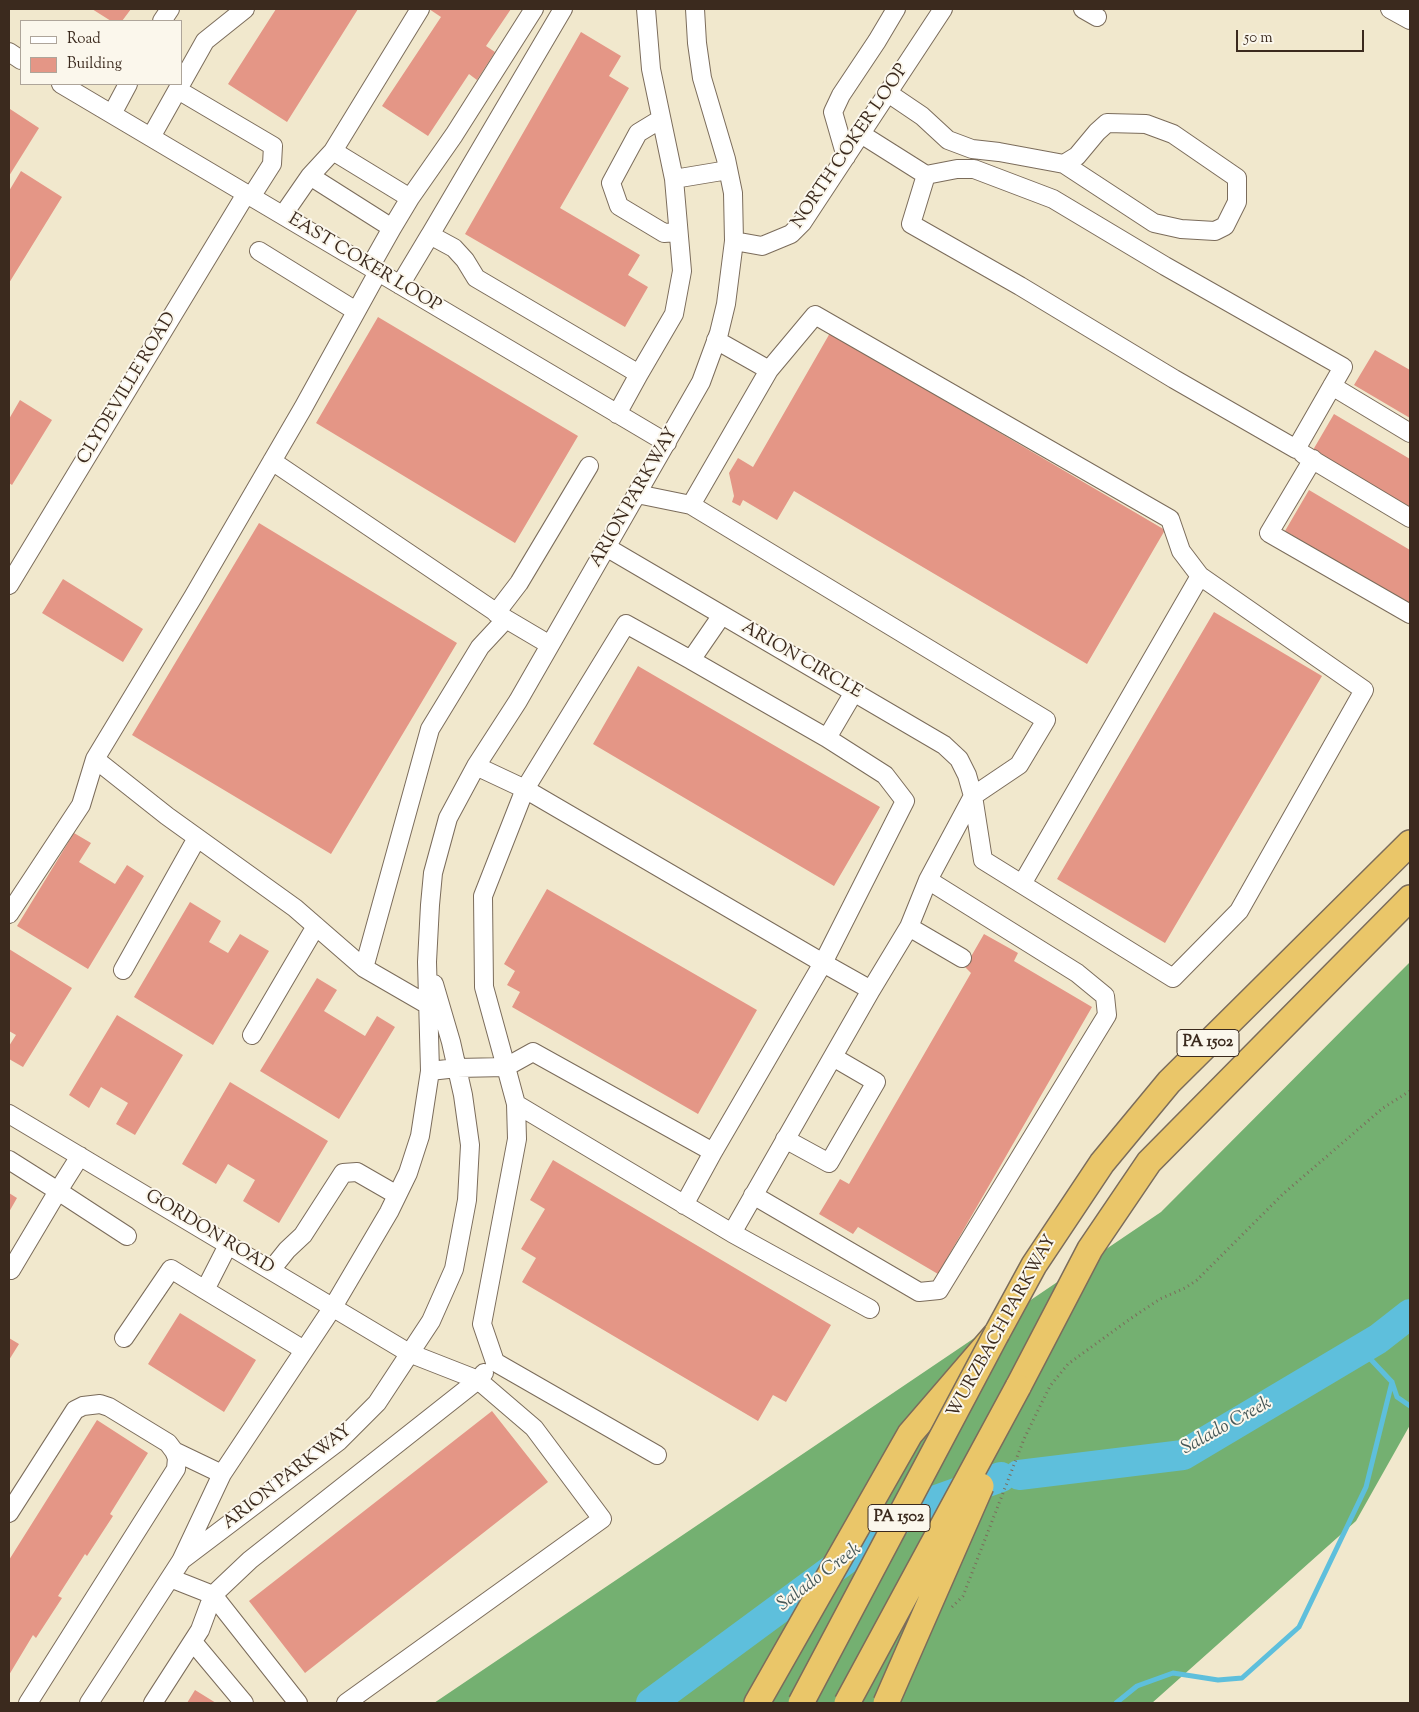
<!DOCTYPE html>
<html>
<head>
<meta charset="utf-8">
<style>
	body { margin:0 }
	#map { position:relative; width:1419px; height:1712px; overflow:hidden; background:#f1e8cd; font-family:"Sorts Mill Goudy",serif }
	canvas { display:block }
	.frame { position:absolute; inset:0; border:10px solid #3b2a1e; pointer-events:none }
	.legend { position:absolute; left:20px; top:20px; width:162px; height:65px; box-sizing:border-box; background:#fbf7ec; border:1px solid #aea59a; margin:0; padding:6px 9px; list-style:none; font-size:15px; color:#3b2a1e }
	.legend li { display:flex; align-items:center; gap:10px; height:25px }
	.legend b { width:25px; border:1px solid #aea59a }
	.scale { position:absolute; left:1236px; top:30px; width:128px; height:22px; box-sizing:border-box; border:2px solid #3b2a1e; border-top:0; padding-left:6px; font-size:15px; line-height:18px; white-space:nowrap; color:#3b2a1e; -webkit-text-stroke:4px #fbf7ec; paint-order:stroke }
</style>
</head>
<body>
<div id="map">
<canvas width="1419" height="1712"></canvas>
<div class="frame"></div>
<ul class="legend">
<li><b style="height:6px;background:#fff"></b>Road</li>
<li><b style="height:14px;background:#e49686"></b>Building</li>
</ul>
<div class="scale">50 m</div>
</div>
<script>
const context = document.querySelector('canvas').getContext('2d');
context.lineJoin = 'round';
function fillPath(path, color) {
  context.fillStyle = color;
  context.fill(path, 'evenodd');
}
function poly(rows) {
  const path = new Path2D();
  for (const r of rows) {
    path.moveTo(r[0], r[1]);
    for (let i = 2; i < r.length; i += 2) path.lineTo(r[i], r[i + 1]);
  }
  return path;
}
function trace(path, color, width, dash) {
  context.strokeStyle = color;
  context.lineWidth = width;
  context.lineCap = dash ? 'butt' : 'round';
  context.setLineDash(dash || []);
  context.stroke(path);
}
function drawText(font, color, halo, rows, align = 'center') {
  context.font = font + ' "Sorts Mill Goudy",serif';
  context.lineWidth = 4;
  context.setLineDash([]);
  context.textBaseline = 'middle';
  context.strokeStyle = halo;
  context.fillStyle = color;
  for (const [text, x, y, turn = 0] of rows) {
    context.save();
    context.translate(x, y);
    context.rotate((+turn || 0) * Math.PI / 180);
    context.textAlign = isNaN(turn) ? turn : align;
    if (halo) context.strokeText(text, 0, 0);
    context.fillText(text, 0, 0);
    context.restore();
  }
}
fillPath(poly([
	[1410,962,1410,1425,1356,1521,1152,1703,434,1703,1161,1212]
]), '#74b071');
trace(poly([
	[1361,1349,1392,1382,1397,1397,1410,1406],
	[1116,1703,1137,1686,1173,1673,1218,1680,1242,1678,1299,1627,1366,1487,1392,1382]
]), '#5ebfdc', 5);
trace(poly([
	[1019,1475,1183,1455,1378,1339,1410,1314],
	[651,1703,917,1507,1001,1477]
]), '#5ebfdc', 30);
fillPath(poly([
	[92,9,131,9,122,21,111,21],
	[276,9,358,9,287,122,228,84],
	[429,9,511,9,486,46,495,52,477,80,469,74,428,136,382,106,441,17],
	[581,32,621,56,609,76,629,88,560,208,640,255,628,275,648,287,625,327,465,234],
	[10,109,39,128,9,176,9,111],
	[21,171,62,197,9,283,9,191],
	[378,317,578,436,515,543,316,423],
	[830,333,1165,530,1087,664,794,491,777,520,743,500,740,506,732,502,734,496,729,473,738,458,753,467],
	[1375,350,1410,370,1410,418,1354,385],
	[20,400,52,420,12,485,9,483,9,419],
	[1334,414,1410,459,1410,507,1313,450],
	[1309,490,1410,550,1410,605,1285,531],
	[259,523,457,643,331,854,132,735],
	[63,579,143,629,123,662,42,613],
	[1214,612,1322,676,1165,943,1057,879],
	[638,666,880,807,834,886,593,744],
	[74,833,91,843,79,862,115,884,127,865,144,876,88,969,17,926],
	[547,889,757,1010,698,1114,512,1007,520,992,507,985,515,971,504,964],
	[190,902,221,921,209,942,228,953,240,934,269,951,213,1045,134,997],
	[984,934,1018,953,1014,961,1092,1007,938,1274,858,1227,853,1234,819,1214,840,1179,849,1184,971,973,965,967],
	[9,949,72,988,23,1067,9,1059,9,1046,16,1035,9,1031],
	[317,978,337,990,324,1011,365,1036,377,1016,395,1027,339,1119,260,1071],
	[117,1015,183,1055,135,1135,116,1124,128,1103,101,1087,89,1108,69,1095],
	[230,1082,328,1141,279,1223,243,1201,255,1180,228,1164,216,1184,182,1164],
	[553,1160,831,1325,786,1402,773,1395,758,1421,522,1282,536,1258,521,1249,545,1209,530,1200],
	[9,1193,17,1198,9,1212],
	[180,1313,256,1360,224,1412,148,1364],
	[9,1338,19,1344,9,1360],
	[492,1411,548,1482,305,1673,249,1601],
	[97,1420,148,1453,110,1514,113,1516,87,1556,85,1554,58,1596,62,1598,36,1638,33,1635,9,1675,9,1560],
	[195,1690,216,1703,187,1703]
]), '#e49686');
const minor = poly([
	[646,9,651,69,674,179,728,170],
	[1083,9,1097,17],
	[1390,9,1410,20],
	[162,21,170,9],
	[9,52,21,60],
	[61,84,667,443],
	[178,90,273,146,272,164,251,197],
	[888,93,922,116,948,140,972,149,999,152,1064,164,1077,156,1097,132,1107,123,1146,124,1173,134,1237,178,1237,202,1225,226,1215,231,1181,229,1154,223,1064,164],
	[112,114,128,84],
	[661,119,638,133,611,183,619,206,664,233,678,232],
	[861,134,926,175,957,169,974,169,1053,199,1165,266,1343,367,1296,449,1174,379,1020,286,911,224,926,175],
	[151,137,205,41,245,9],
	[333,151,420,9],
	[846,157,833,112,841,95,877,41,896,9],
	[310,176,392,228,410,198],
	[283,215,310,176,333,151,410,198,454,135,534,9],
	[430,235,563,9],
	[734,241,762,246,791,234,802,223,943,9],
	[259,251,356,311],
	[370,267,392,228],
	[378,272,303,408,193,597,95,759,167,816,295,908,364,968,428,1005],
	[400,285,430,235,454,248,465,260,476,278,639,374,674,314,682,271,674,179],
	[769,370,815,315,1170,519,1181,551,1200,576],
	[1332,386,1410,433],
	[617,414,639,374],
	[1303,454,1410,518],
	[1313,459,1269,533,1410,614],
	[272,461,506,619,550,645],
	[637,494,691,505,769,370,716,340],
	[606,547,944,745,959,759,967,775,973,796,983,860,1173,978,1239,911,1364,690,1200,576,1022,884],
	[9,585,246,194],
	[496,613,519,583,589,466],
	[722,615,691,660,626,624,525,789,823,963,905,801,885,775,827,738],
	[691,660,827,738,854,692],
	[476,766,525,789,483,896,484,987,506,1067,533,1052,713,1152,823,963,871,990,909,927,928,880,973,796,1019,765,1046,720,691,505],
	[9,914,81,805,95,759],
	[909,927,962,958],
	[364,968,430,729,480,647,506,619],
	[123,970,197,838],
	[252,1035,316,926],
	[430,1071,457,1068,506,1067,516,1104,517,1139,482,1324,495,1362,657,1455],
	[516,1104,732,1233,871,990],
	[9,1114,409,1353,478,1380,484,1373],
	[785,1139,829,1163,876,1082,833,1057],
	[80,1156,58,1191,127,1236],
	[9,1160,58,1191,11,1270],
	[753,1195,919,1292,939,1290,1107,1015,1105,996,1077,973,928,880],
	[684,1205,713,1152],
	[732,1233,870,1309],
	[228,1245,205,1290,304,1350],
	[271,1270,287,1250,303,1235,343,1173,357,1172,397,1195],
	[124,1338,171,1269,205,1290],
	[174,1451,222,1474],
	[9,1513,75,1410,83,1406,100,1404,109,1407,168,1443,174,1451,177,1458,176,1469,28,1703],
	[183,1559,339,1441,377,1403,431,1321,454,1269,467,1200,470,1145,463,1095,451,1042,434,984],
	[170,1578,213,1595,250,1560,478,1380,534,1428,602,1519,346,1703],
	[213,1595,298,1703],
	[193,1642,244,1703],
	[89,1703,181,1561,222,1474,333,1307,389,1212,408,1173,420,1136,430,1071,427,962,430,905,433,873,448,818,476,766,518,701,701,382,719,333,726,304,734,241,733,193,726,159,702,78,697,43,695,9],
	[153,1703,200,1630,213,1595]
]);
const highway = poly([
	[1018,1387,1090,1249,1149,1162,1410,898],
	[757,1703,910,1434,997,1333,1034,1265,1102,1163,1169,1082,1410,843]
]);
trace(minor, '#7b6c5b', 20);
trace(highway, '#7b6c5b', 28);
trace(poly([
	[952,1607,963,1596,1024,1439,1050,1386,1068,1364,1130,1319,1160,1299,1185,1288,1197,1280,1283,1194,1383,1108,1410,1091]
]), '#7b6c5b', 3, [1, 4]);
trace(minor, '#fff', 18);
trace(highway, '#eac669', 25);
const highwayBridge = poly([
	[801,1703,997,1333],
	[847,1703,1018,1387],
	[886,1703,981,1486]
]);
trace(highwayBridge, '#7b6c5b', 28, []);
trace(highwayBridge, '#eac669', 25);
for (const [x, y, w] of [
	[1208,1043,62],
	[899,1518,62]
]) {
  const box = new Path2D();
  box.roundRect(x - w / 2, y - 13.5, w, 27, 4);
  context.fillStyle = '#fbf7ec';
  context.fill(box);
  trace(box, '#3b2a1e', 1);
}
drawText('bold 16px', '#3b2a1e', null, [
	["PA 1502",1208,1043],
	["PA 1502",899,1518]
]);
drawText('18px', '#3b2a1e', '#fbf7ec', [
	["NORTH COKER LOOP",851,147,-56],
	["EAST COKER LOOP",364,264,31],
	["CLYDEVILLE ROAD",128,389,-59],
	["ARION PARKWAY",635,498,-60],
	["ARION CIRCLE",801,661,30],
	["GORDON ROAD",209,1233,31],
	["WURZBACH PARKWAY",1003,1327,-61],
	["ARION PARKWAY",288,1478,-38]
]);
drawText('italic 19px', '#465757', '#fbf7ec', [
	["Salado Creek",1227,1427,-29],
	["Salado Creek",820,1578,-37]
]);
</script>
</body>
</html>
